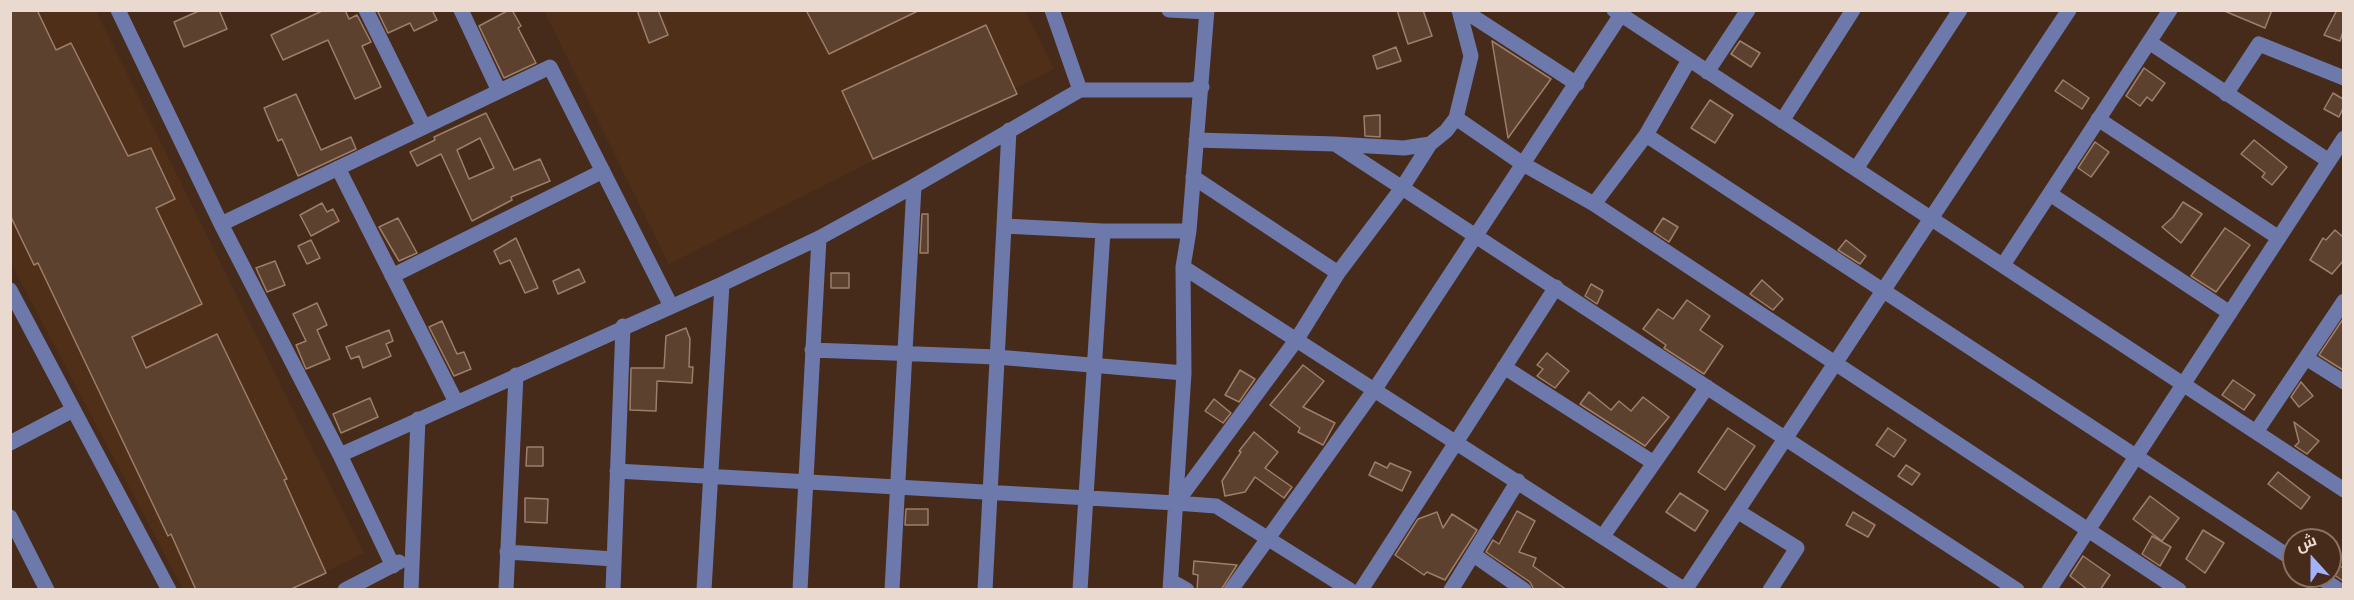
<!DOCTYPE html>
<html>
<head>
<meta charset="utf-8">
<style>
	body { margin:0 }
	#map { position:relative; width:2354px; height:600px; overflow:hidden; background:#462b1a; font-family:"Public Sans",Cairo,sans-serif }
	canvas { display:block }
	.frame { position:absolute; inset:0; border:12px solid #ead9ce; pointer-events:none }
	.north { position:absolute; left:2282px; top:528px; width:60px; height:60px; box-sizing:border-box; background:#462b1a; border:2px solid #887162; border-radius:50%; rotate:339deg; font-size:16px; font-weight:700; line-height:24px; text-align:center; color:#ead9ce }
	.north::after { content:''; display:block; margin:auto; width:21px; height:27px; background:#a2b2fd; clip-path:polygon(50% 0,100% 100%,50% 72%,0 100%) }
</style>
</head>
<body>
<div id="map">
<canvas width="2354" height="600"></canvas>
<div class="frame"></div>
<div class="north">ش</div>
</div>
<script>
const context = document.querySelector('canvas').getContext('2d');
context.lineJoin = 'round';
function fillPath(path, color) {
  context.fillStyle = color;
  context.fill(path, 'evenodd');
}
function poly(rows) {
  const path = new Path2D();
  for (const r of rows) {
    path.moveTo(r[0], r[1]);
    for (let i = 2; i < r.length; i += 2) path.lineTo(r[i], r[i + 1]);
  }
  return path;
}
function trace(path, color, width, dash) {
  context.strokeStyle = color;
  context.lineWidth = width;
  context.lineCap = dash ? 'butt' : 'round';
  context.setLineDash(dash || []);
  context.stroke(path);
}
fillPath(poly([
	[10,11,96,11,364,553,291,589,183,589,11,263],
	[544,11,1025,11,1054,69,669,264]
]), '#502f19');
const building = poly([
	[10,10,37,10,56,50,71,43,128,156,151,148,175,199,156,208,202,304,132,337,146,368,217,334,287,479,284,480,326,573,289,590,196,590,171,534,168,536,38,263,34,265,10,215,10,10],
	[201,10,219,10,227,29,184,47,174,22,201,10],
	[324,10,345,10,349,19,357,15,371,42,362,46,381,87,355,99,328,40,283,60,271,35,324,10],
	[377,10,437,10,433,12,437,20,414,31,410,23,388,33,377,10],
	[509,10,512,10,521,26,518,28,536,63,504,78,479,26,509,10],
	[637,10,658,10,668,35,649,43,637,10],
	[806,10,920,10,829,54,806,10],
	[1397,10,1423,10,1432,36,1408,44,1397,10],
	[2222,10,2272,10,2265,28,2222,10],
	[2337,10,2343,10,2343,32,2340,41,2324,35,2337,10],
	[986,25,1017,94,873,159,842,91,986,25],
	[1492,41,1551,79,1508,138,1492,41],
	[1740,41,1760,53,1751,67,1731,54,1740,41],
	[1396,47,1401,61,1377,69,1373,56,1396,47],
	[2144,68,2165,83,2152,101,2147,97,2140,106,2126,96,2144,68],
	[2063,80,2089,98,2082,109,2055,91,2063,80],
	[2333,93,2343,99,2343,108,2339,117,2324,109,2333,93],
	[296,94,321,150,351,137,356,149,298,176,282,139,278,141,264,108,296,94],
	[1710,100,1733,115,1715,143,1691,128,1710,100],
	[486,113,514,170,540,159,550,181,511,197,512,200,472,221,441,154,417,166,410,152,435,140,434,137,486,113],
	[480,138,494,168,469,179,457,150,480,138],
	[1380,115,1380,137,1365,136,1364,116,1380,115],
	[2254,140,2287,167,2272,185,2262,177,2265,173,2241,154,2254,140],
	[2095,142,2109,152,2091,177,2078,168,2095,142],
	[2183,202,2202,214,2181,243,2162,227,2173,217,2183,202],
	[322,203,327,212,333,209,339,221,311,236,300,215,322,203],
	[922,214,928,214,928,253,920,253,922,214],
	[398,218,417,253,399,261,379,227,398,218],
	[1663,218,1678,227,1669,242,1654,232,1663,218],
	[2225,228,2250,245,2216,292,2191,276,2225,228],
	[2335,230,2343,237,2343,261,2332,274,2310,260,2323,238,2326,240,2335,230],
	[516,238,538,288,525,293,510,260,500,264,494,251,516,238],
	[311,240,320,258,307,264,298,246,311,240],
	[1846,240,1866,256,1860,264,1838,250,1846,240],
	[275,261,285,285,267,292,256,268,275,261],
	[579,269,585,282,558,294,553,281,579,269],
	[831,273,849,273,849,288,831,288,831,273],
	[1762,280,1783,299,1773,310,1750,294,1762,280],
	[1591,284,1603,291,1597,304,1585,296,1591,284],
	[1687,300,1710,316,1700,330,1723,346,1704,374,1664,348,1666,345,1643,329,1658,309,1673,319,1687,300],
	[317,303,327,325,317,330,330,359,306,369,296,345,306,341,293,314,317,303],
	[2343,319,2343,370,2319,355,2343,319],
	[442,321,457,354,464,352,471,369,454,376,429,327,442,321],
	[686,328,690,339,689,367,693,367,692,383,657,381,656,411,630,410,631,368,664,368,666,336,686,328],
	[389,330,393,341,386,344,391,356,363,368,359,356,351,359,346,347,389,330],
	[1547,353,1569,371,1555,388,1537,376,1543,369,1537,365,1547,353],
	[1303,365,1324,381,1303,407,1335,423,1323,445,1298,432,1300,428,1270,405,1303,365],
	[1240,370,1255,379,1239,402,1225,395,1240,370],
	[2233,380,2255,395,2244,410,2222,395,2233,380],
	[2301,382,2313,396,2299,407,2291,397,2301,382],
	[1589,392,1611,410,1619,401,1631,411,1643,397,1669,417,1645,446,1580,404,1589,392],
	[370,398,378,417,341,433,333,414,370,398],
	[1214,399,1231,413,1223,423,1205,411,1214,399],
	[2294,422,2319,441,2307,454,2295,446,2299,442,2294,422],
	[1728,428,1755,446,1725,490,1698,472,1728,428],
	[1888,428,1906,440,1894,457,1876,445,1888,428],
	[1254,432,1278,452,1265,468,1292,487,1284,498,1255,477,1245,492,1225,496,1222,481,1241,452,1239,451,1254,432],
	[527,447,543,447,543,466,526,466,527,447],
	[1375,462,1387,468,1390,463,1411,472,1402,491,1369,475,1375,462],
	[1906,465,1920,474,1912,485,1898,476,1906,465],
	[2278,472,2310,497,2301,509,2268,484,2278,472],
	[1680,493,1708,511,1695,531,1666,512,1680,493],
	[2150,496,2179,518,2162,541,2133,519,2150,496],
	[525,498,548,499,547,523,525,522,525,498],
	[906,509,928,509,928,525,905,525,906,509],
	[1517,511,1535,521,1519,552,1536,558,1533,566,1567,590,1534,590,1530,582,1486,552,1493,540,1499,544,1517,511],
	[1437,512,1443,528,1452,514,1477,530,1445,580,1427,572,1424,575,1395,555,1418,519,1437,512],
	[1853,512,1875,525,1868,537,1846,525,1853,512],
	[2203,530,2224,543,2205,573,2186,559,2203,530],
	[2152,536,2171,547,2160,566,2142,554,2152,536],
	[2083,556,2110,575,2100,590,2088,590,2070,576,2083,556],
	[2330,559,2343,568,2343,581,2330,572,2330,559],
	[1194,561,1237,565,1221,590,1197,590,1198,575,1193,574,1194,561]
]);
fillPath(building, '#5d412f');
trace(building, '#9e7e6b', 1.5);
trace(poly([
	[118,10,221,224,340,455,393,566],
	[366,10,424,127],
	[461,10,499,91],
	[1052,10,1080,90,1191,90,1202,87],
	[1169,10,1207,12],
	[1463,10,1577,84],
	[1614,10,2344,490],
	[2149,42,2329,161],
	[1707,72,1748,10],
	[2226,94,2259,44,2344,78],
	[1456,118,1523,164,1594,204,2179,590],
	[2098,119,2279,238],
	[1782,121,1853,10],
	[1646,135,2294,560],
	[1196,140,1335,144,2017,590],
	[1335,144,1404,148,1430,144,1446,131,1456,118,1471,56,1459,10],
	[338,168,456,402],
	[1856,169,1960,10],
	[1193,177,1338,273],
	[2050,194,2230,313],
	[1594,204,1646,135,1689,60],
	[221,224,550,67,671,306],
	[1004,226,1103,231,1189,231],
	[2003,265,2170,10],
	[1183,267,1685,590,2069,10],
	[392,276,603,171],
	[10,290,169,590],
	[812,350,997,357,1184,373],
	[2306,358,2344,382],
	[1504,367,1654,463],
	[2256,432,2344,301],
	[10,443,73,410],
	[340,455,722,284,819,238,914,186,1080,90],
	[617,471,1176,503,1297,339,1338,273,1402,188,1430,144],
	[1176,503,1216,506,1350,590],
	[1737,511,1797,548,1770,590],
	[10,517,47,590],
	[1603,536,1707,387],
	[507,552,614,559],
	[1474,555,1524,590],
	[2318,576,2339,590],
	[1171,581,1187,590],
	[345,590,399,562],
	[411,590,418,419],
	[506,590,516,375],
	[613,590,623,326],
	[704,590,722,284],
	[800,590,819,238],
	[892,590,914,186],
	[985,590,1009,130],
	[1080,590,1103,231],
	[1170,590,1184,373,1183,267,1189,231,1207,10],
	[1231,590,1375,389,1624,10],
	[1361,590,1556,287],
	[1451,590,1518,481],
	[2049,590,2344,138]
]), '#6d79ab', 15);
</script>
</body>
</html>
